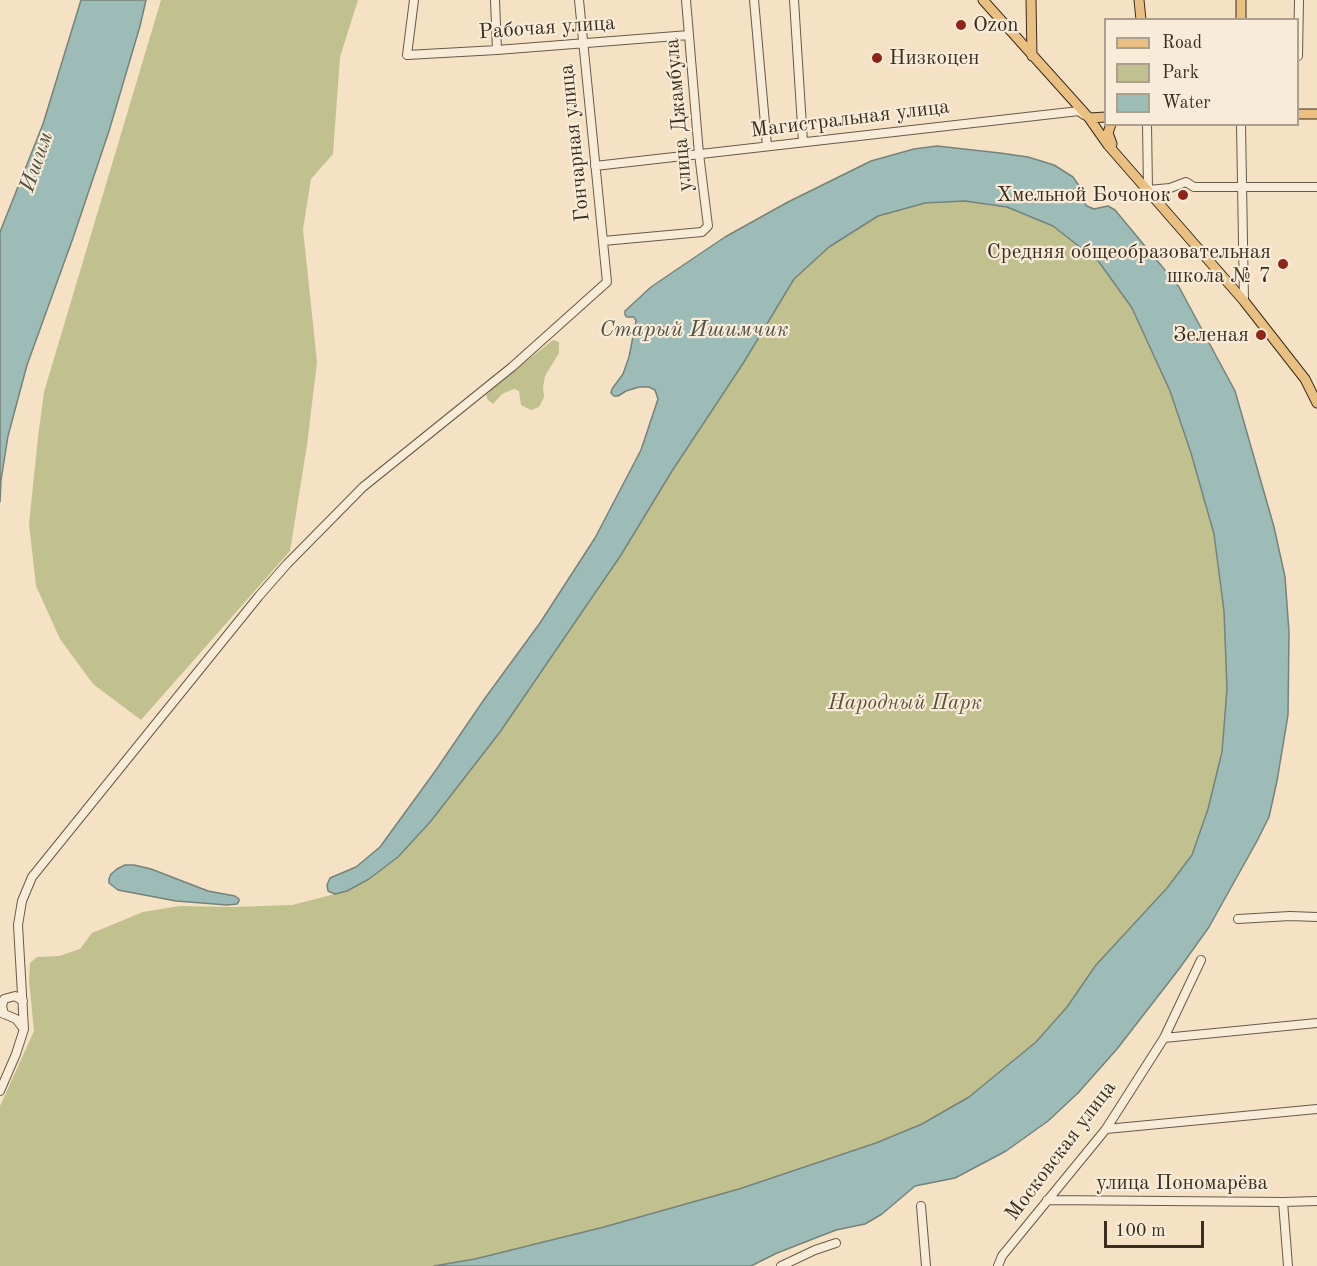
<!DOCTYPE html>
<html>
<head>
<meta charset="utf-8">
<style>
	body { margin:0 }
	#map { position:relative; width:1317px; height:1266px; overflow:hidden; background:#f5e1c4; font-family:"Old Standard TT",serif }
	canvas { display:block }
	.legend { position:absolute; left:1104px; top:18px; width:195px; height:108px; box-sizing:border-box; background:#f8ecd9; border:2px solid #aba08e; margin:0; padding:8px 10px; list-style:none; font-size:18px; color:#382d1e }
	.legend li { display:flex; align-items:center; gap:12px; height:30px }
	.legend b { width:30px; border:2px solid #aba08e }
	.scale { position:absolute; left:1104px; top:1221px; width:100px; height:27px; box-sizing:border-box; border:3px solid #382d1e; border-top:0; padding-left:8px; font-size:18px; line-height:21px; white-space:nowrap; color:#382d1e; -webkit-text-stroke:4px #f8ecd9; paint-order:stroke }
</style>
</head>
<body>
<div id="map">
<canvas width="1317" height="1266"></canvas>
<ul class="legend">
<li><b style="height:8px;background:#eac082"></b>Road</li>
<li><b style="height:16px;background:#c1c190"></b>Park</li>
<li><b style="height:16px;background:#9dbcb8"></b>Water</li>
</ul>
<div class="scale">100 m</div>
</div>
<script>
const context = document.querySelector('canvas').getContext('2d');
context.lineJoin = 'round';
function fillPath(path, color) {
  context.fillStyle = color;
  context.fill(path, 'evenodd');
}
function poly(rows) {
  const path = new Path2D();
  for (const r of rows) {
    path.moveTo(r[0], r[1]);
    for (let i = 2; i < r.length; i += 2) path.lineTo(r[i], r[i + 1]);
  }
  return path;
}
function trace(path, color, width, dash) {
  context.strokeStyle = color;
  context.lineWidth = width;
  context.lineCap = dash ? 'butt' : 'round';
  context.setLineDash(dash || []);
  context.stroke(path);
}
function drawText(font, color, halo, rows, align = 'center') {
  context.font = font + ' "Old Standard TT",serif';
  context.lineWidth = 4.5;
  context.setLineDash([]);
  context.textBaseline = 'middle';
  context.strokeStyle = halo;
  context.fillStyle = color;
  for (const [text, x, y, turn = 0] of rows) {
    context.save();
    context.translate(x, y);
    context.rotate((+turn || 0) * Math.PI / 180);
    context.textAlign = isNaN(turn) ? turn : align;
    if (halo) context.strokeText(text, 0, 0);
    context.fillText(text, 0, 0);
    context.restore();
  }
}
fillPath(poly([
	[161,0,358,0,340,57,333,154,311,179,303,229,317,362,307,445,290,551,141,720,93,684,60,639,36,586,29,524,38,437,44,392],
	[965,201,1007,207,1053,226,1099,262,1132,308,1170,391,1191,453,1214,534,1224,611,1227,689,1222,752,1208,809,1192,855,1167,888,1096,965,1067,1007,1036,1042,969,1097,922,1124,876,1143,739,1189,604,1227,475,1259,434,1266,0,1266,0,1106,34,1031,29,980,30,963,37,957,59,956,80,949,92,933,143,912,180,906,232,907,292,905,347,891,398,857,431,821,500,732,621,555,672,471,744,362,794,279,829,247,878,216,925,203],
	[553,340,559,342,559,353,545,376,543,387,544,397,539,407,531,410,521,405,519,391,514,389,502,394,493,404,488,400,486,395,501,381]
]), '#c1c190');
const water = poly([
	[81,0,146,0,140,26,109,131,73,238,27,365,8,436,1,480,0,502,0,232,43,124,81,0],
	[937,146,1000,153,1028,157,1054,165,1073,177,1080,187,1081,199,1087,206,1094,209,1108,206,1115,210,1179,287,1235,391,1274,527,1285,577,1289,632,1288,715,1277,781,1269,817,1257,841,1209,927,1179,969,1117,1049,1078,1093,1048,1121,1006,1151,955,1178,915,1186,882,1214,865,1224,836,1230,777,1253,751,1266,434,1266,475,1259,604,1227,739,1189,876,1143,922,1124,969,1097,1036,1042,1067,1007,1096,965,1167,888,1192,855,1208,809,1222,752,1227,689,1224,611,1214,534,1191,453,1170,391,1132,308,1099,262,1053,226,1007,207,965,201,925,203,878,216,829,247,794,279,744,362,672,471,621,555,500,732,431,821,398,857,369,879,347,891,335,894,328,891,327,885,330,878,356,867,380,847,436,770,483,701,540,623,595,538,641,450,658,399,655,390,649,387,639,387,626,391,618,396,614,396,611,393,612,389,623,374,629,357,636,321,634,317,627,317,625,315,625,311,651,287,676,270,725,237,788,202,871,161,914,149,937,146],
	[125,865,134,865,151,869,208,891,235,896,239,899,239,901,237,904,227,905,202,903,176,901,118,890,109,883,109,879,111,874,117,869,125,865]
]);
fillPath(water, '#9dbcb8');
trace(water, '#75837a', 1.5);
const minor = poly([
	[414,0,407,55,497,50,689,35],
	[495,0,497,50],
	[754,0,767,146],
	[794,0,803,142],
	[1298,56,1299,0],
	[1147,124,1148,190,1170,188,1186,182,1194,187,1317,187],
	[1241,124,1244,301],
	[595,166,1079,111,1084,115],
	[603,241,702,232,708,226,699,154,686,0],
	[1238,919,1290,916,1317,917],
	[2,1013,16,1019,23,1028],
	[4,1014,2,1006,4,999,15,996,23,1001],
	[1164,1038,1317,1023],
	[0,1091,16,1054,24,1029,18,925,22,901,32,877,259,596,287,564,363,487,512,367,607,282,579,0],
	[1106,1129,1317,1109],
	[1047,1200,1283,1202,1317,1201],
	[1283,1202,1288,1266],
	[921,1206,926,1266],
	[781,1266,815,1250,836,1243],
	[998,1266,1002,1256,1106,1129,1164,1038,1201,960]
]);
const major = poly([
	[983,0,1089,118,1108,145,1244,301,1305,379,1317,403],
	[1031,0,1032,56],
	[1139,0,1141,20],
	[1241,0,1241,20],
	[1298,114,1317,114],
	[1089,118,1106,117],
	[1111,124,1108,133,1112,144]
]);
trace(minor, '#675a48', 10);
trace(major, '#382d1e', 11);
trace(minor, '#f8ecd9', 8);
trace(major, '#eac082', 9);
for (const [x, y, r, color] of [
	[961,25,6,"#8f2418"],
	[877,58,6,"#8f2418"],
	[1183,195,6,"#8f2418"],
	[1283,264,6,"#8f2418"],
	[1261,335,6,"#8f2418"]
]) {
  const dot = new Path2D();
  dot.arc(x, y, r, 0, 2 * Math.PI);
  context.fillStyle = color;
  context.fill(dot);
  trace(dot, '#f8ecd9', 2);
}
drawText('21px', '#382d1e', '#f8ecd9', [
	["Ozon",973,25,"left"],
	["Низкоцен",889,58,"left"],
	["Хмельной Бочонок",1171,195],
	["Средняя общеобразовательная",1271,252],
	["школа № 7",1271,276],
	["Зеленая",1249,335]
], 'right');
drawText('21px', '#382d1e', '#f8ecd9', [
	["Рабочая улица",547,28,-4],
	["улица Джамбула",679,115,-95],
	["Магистральная улица",850,119,-7],
	["Гончарная улица",575,143,-96],
	["Московская улица",1061,1151,-53],
	["улица Пономарёва",1182,1183]
]);
drawText('italic 21px', '#5a523a', '#f8ecd9', [
	["Народный Парк",905,703]
]);
drawText('italic 22px', '#515144', '#f8ecd9', [
	["Ишим",37,162,-71],
	["Старый Ишимчик",694,330]
]);
</script>
</body>
</html>
